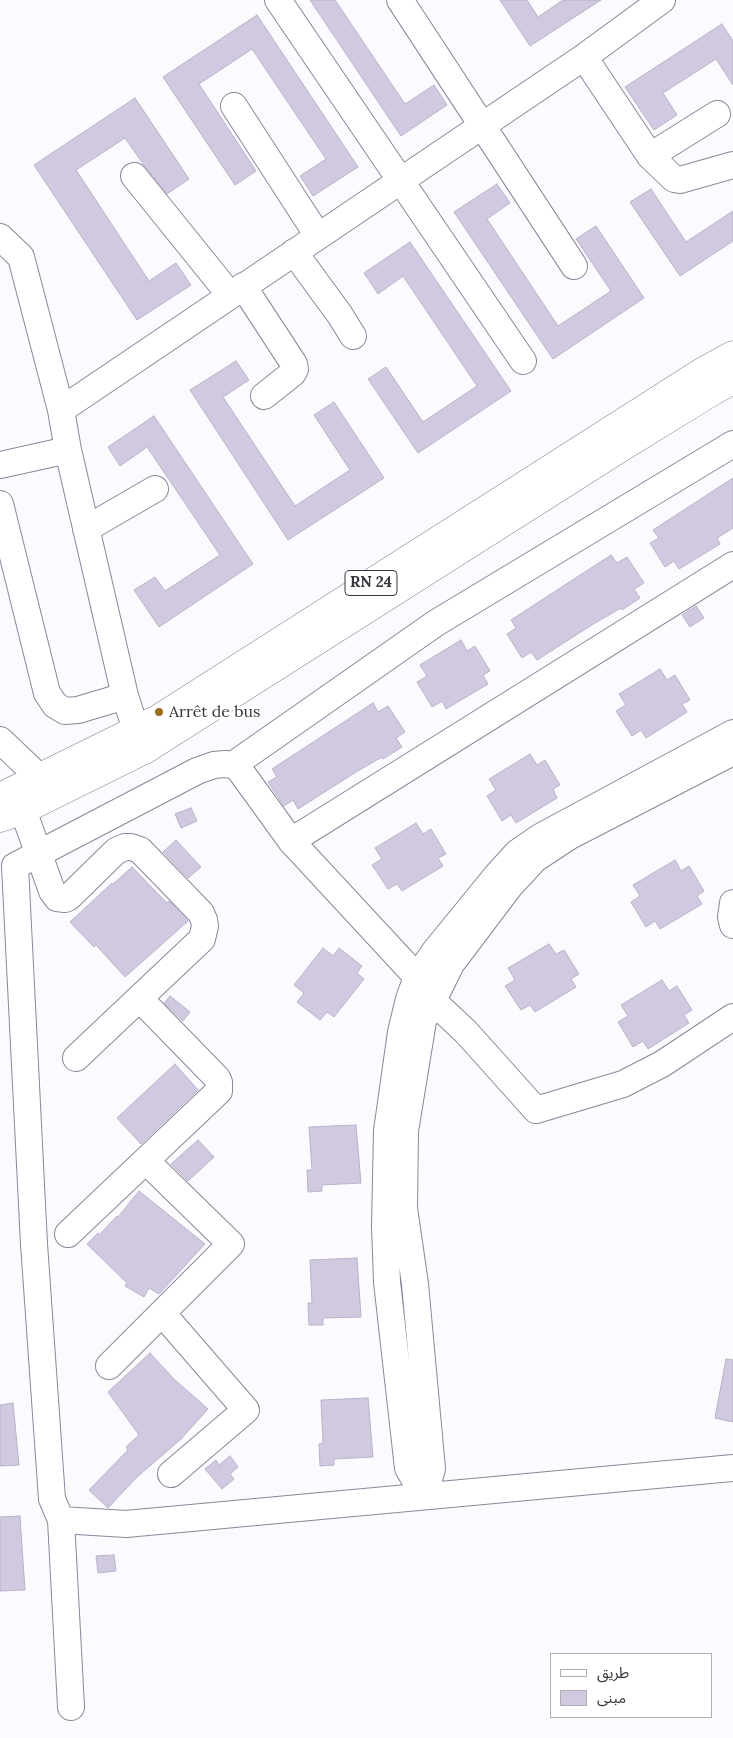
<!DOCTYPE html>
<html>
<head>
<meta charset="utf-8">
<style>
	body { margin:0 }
	#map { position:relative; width:733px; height:1738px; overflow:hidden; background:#fbfaff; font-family:Lora,"Noto Sans Arabic",serif }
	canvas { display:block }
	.legend { position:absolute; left:550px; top:1653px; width:162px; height:65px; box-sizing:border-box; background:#fff; border:1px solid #afaeb2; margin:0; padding:6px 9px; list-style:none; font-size:15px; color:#38353e }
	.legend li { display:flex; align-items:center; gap:10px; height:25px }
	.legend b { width:25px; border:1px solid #afaeb2 }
</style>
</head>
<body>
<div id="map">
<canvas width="733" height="1738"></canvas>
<ul class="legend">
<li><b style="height:6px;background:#fff"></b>طريق</li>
<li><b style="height:14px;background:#d0c9e0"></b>مبنى</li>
</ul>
</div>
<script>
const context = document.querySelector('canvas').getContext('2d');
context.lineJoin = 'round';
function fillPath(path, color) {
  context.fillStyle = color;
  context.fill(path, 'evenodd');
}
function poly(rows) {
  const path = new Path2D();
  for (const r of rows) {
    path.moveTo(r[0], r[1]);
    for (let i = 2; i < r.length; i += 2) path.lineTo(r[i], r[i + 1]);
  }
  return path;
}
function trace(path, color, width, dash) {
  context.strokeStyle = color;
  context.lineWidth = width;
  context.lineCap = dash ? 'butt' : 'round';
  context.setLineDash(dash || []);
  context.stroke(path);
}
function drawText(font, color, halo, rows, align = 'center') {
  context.font = font + ' Lora,serif';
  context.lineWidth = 5;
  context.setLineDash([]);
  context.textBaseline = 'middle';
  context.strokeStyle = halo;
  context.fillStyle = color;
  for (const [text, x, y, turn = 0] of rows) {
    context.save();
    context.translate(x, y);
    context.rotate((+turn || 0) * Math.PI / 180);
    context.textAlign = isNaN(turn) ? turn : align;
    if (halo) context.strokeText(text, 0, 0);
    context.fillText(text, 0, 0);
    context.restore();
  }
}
const building = poly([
	[310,0,335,0,405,104,434,85,447,105,401,136,310,0],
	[500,0,527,0,538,17,563,0,601,0,530,46,500,0],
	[257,15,358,167,313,196,300,176,326,159,252,49,199,84,256,171,235,185,163,77,257,15],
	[722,24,733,41,733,85,716,59,663,93,677,115,654,130,625,87,722,24],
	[135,98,189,179,167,194,144,165,125,138,76,170,149,281,176,263,191,285,137,320,34,165,135,98],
	[497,184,510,203,487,219,558,326,611,291,576,239,596,226,644,298,553,359,454,212,497,184],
	[651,189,686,242,733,211,733,241,680,276,630,202,651,189],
	[410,242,511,391,418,453,368,379,386,367,423,422,477,386,403,276,378,294,364,273,410,242],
	[236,361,249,380,223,397,295,506,350,470,314,415,334,402,384,478,288,540,190,390,236,361],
	[154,416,253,564,159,627,134,590,155,577,165,591,220,555,147,447,120,466,108,447,154,416],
	[733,478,733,528,717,538,720,544,679,569,674,561,665,567,650,543,659,538,653,530,733,478],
	[611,555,617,563,627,557,644,583,634,589,640,598,622,610,621,608,595,623,537,660,531,652,522,658,507,634,516,628,511,620,611,555],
	[696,606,704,618,690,627,682,615,696,606],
	[461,640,467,651,475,646,490,671,483,675,488,684,446,709,442,701,432,707,417,682,427,676,420,665,461,640],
	[660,669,667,680,675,675,690,700,682,704,687,712,646,738,641,730,632,736,616,711,626,705,619,694,660,669],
	[373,703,378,712,388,706,405,732,396,738,402,747,383,759,382,757,356,772,298,809,293,800,284,806,268,782,277,777,272,769,373,703],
	[530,754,537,765,545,760,560,785,553,789,557,798,516,823,511,815,502,821,487,796,496,790,489,779,530,754],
	[191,808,197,821,181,828,175,814,191,808],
	[416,823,423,834,431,829,446,854,438,858,443,866,402,891,397,884,388,889,372,865,382,859,375,848,416,823],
	[176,840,201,867,188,878,163,852,176,840],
	[675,860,681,871,689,866,704,891,697,896,702,904,660,929,655,921,646,927,631,902,640,896,633,885,675,860],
	[132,867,167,903,169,901,188,921,125,977,96,945,94,947,70,922,112,883,113,884,132,867],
	[549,944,556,954,564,950,579,974,571,979,576,987,535,1012,530,1005,521,1010,505,986,515,980,508,968,549,944],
	[323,948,333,956,339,948,362,966,357,973,364,979,334,1017,327,1012,320,1020,297,1002,304,993,294,985,323,948],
	[662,980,669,991,677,986,692,1010,684,1015,689,1023,648,1049,643,1041,633,1047,618,1022,628,1016,621,1005,662,980],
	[170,996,190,1012,183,1021,164,1003,170,996],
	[175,1064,198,1090,141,1144,117,1118,175,1064],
	[356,1125,361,1183,322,1185,322,1191,308,1192,307,1170,312,1170,309,1127,356,1125],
	[198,1140,214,1157,188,1181,171,1164,198,1140],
	[139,1191,205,1244,159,1294,149,1288,144,1297,125,1286,127,1283,87,1244,98,1233,99,1235,117,1216,118,1217,139,1191],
	[357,1258,361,1317,323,1318,323,1325,309,1325,308,1303,312,1303,310,1260,357,1258],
	[150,1353,175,1380,208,1409,180,1440,136,1478,108,1508,89,1490,128,1450,126,1447,139,1435,108,1392,150,1353],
	[726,1359,733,1360,733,1422,715,1418,726,1359],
	[368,1398,373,1457,334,1459,334,1465,320,1466,319,1444,323,1443,321,1400,368,1398],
	[13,1403,19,1465,0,1466,0,1405,13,1403],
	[230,1456,238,1467,230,1474,234,1479,222,1489,205,1469,216,1460,219,1465,230,1456],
	[20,1516,25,1590,0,1591,0,1517,20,1516],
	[114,1555,116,1571,98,1573,96,1556,114,1555]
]);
fillPath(building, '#d0c9e0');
trace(building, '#b9b2c9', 1);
const minor = poly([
	[278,0,523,361],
	[400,0,574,266],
	[584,57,650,156,674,179,680,180,733,165],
	[234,106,318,236],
	[650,156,717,114],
	[134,176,230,295],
	[0,237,21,257,61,410,68,450,125,696,136,730],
	[294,252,340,315,353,336],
	[243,286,294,364,295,369,293,373,264,396],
	[61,410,584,57,662,0],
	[0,465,68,450],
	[0,504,47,693,55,705,65,711,78,710,125,696],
	[86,529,155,489],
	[733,733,540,837,517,853,497,875,435,951,417,977,409,999,401,1032,387,1131,385,1226,387,1282,408,1468,424,1496,432,1469,415,1284,404,1208,405,1131,423,1021,451,964,510,886,535,859,570,836,733,752],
	[0,740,40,778],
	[233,765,436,623,733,444],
	[23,810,52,891,57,898,65,899,69,897,116,851,125,847,131,847,140,850,201,913,204,920,205,926,202,939,76,1058],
	[291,841,733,565],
	[733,903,731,917,733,925],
	[68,1234,219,1091,219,1082,217,1078,140,999],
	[162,1313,246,1410,171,1474],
	[109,1366,231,1244,146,1161],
	[61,1520,126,1524,733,1468],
	[71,1707,61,1520,52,1499,34,1244,15,866,197,771,214,765,225,764,233,765,239,769,291,841,417,977,433,1001,466,1032,536,1110,623,1084,662,1064,733,1017]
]);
const highway = poly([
	[0,797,158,719,702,372,733,355],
	[0,818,23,810,146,749,622,447,713,391,733,380]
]);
trace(minor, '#8c859b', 28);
trace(highway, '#8c859b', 29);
trace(minor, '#fff', 26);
trace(highway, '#fff', 28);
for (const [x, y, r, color] of [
	[159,712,5,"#9a701e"]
]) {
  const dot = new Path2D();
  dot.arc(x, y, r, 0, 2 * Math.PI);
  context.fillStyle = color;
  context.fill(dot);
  trace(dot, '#fff', 2);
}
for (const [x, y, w] of [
	[371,583,52]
]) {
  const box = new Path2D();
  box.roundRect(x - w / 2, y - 12.5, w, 25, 4);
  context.fillStyle = '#fff';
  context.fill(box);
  trace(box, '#38353e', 1);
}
drawText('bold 15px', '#38353e', null, [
	["RN 24",371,583]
]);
drawText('16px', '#38353e', '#fff', [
	["Arrêt de bus",169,712]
], 'left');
</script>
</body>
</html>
